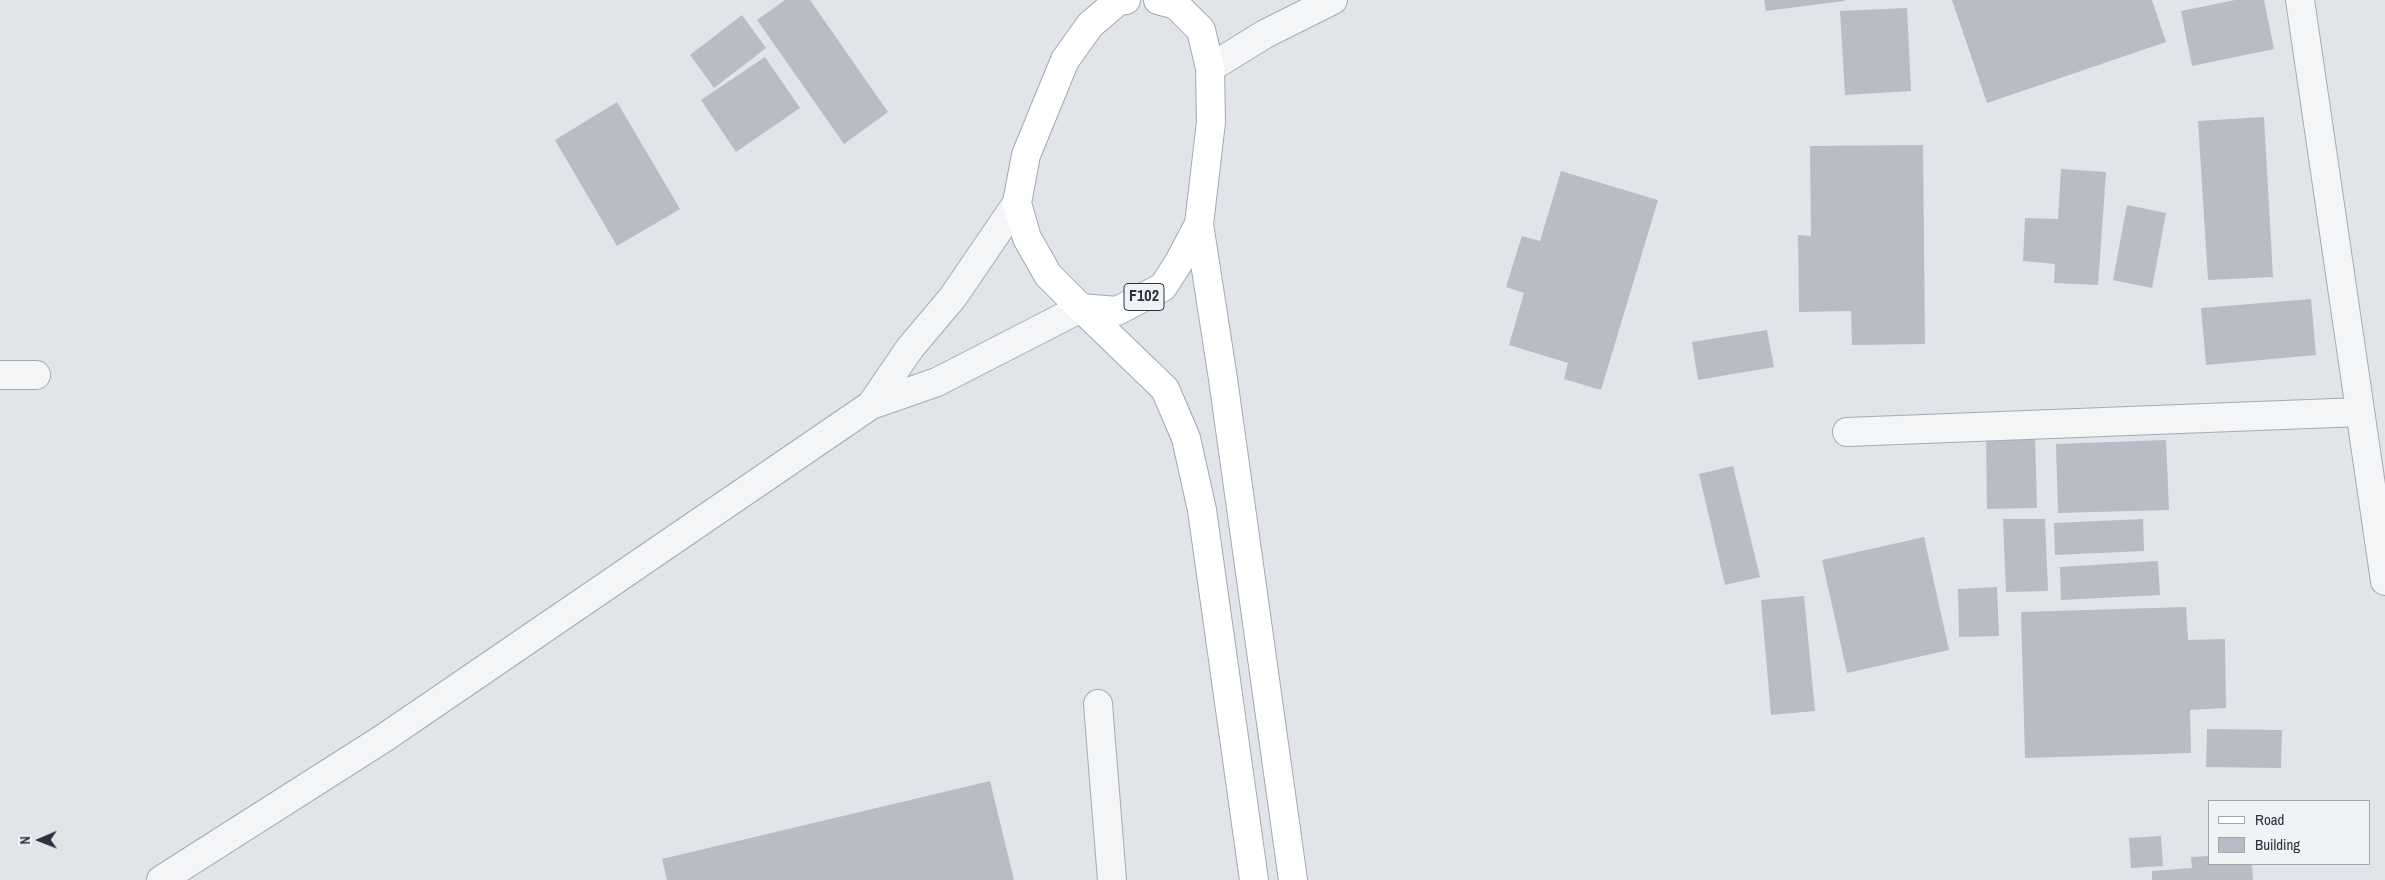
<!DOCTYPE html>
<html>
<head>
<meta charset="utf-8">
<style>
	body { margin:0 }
	#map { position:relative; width:2385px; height:880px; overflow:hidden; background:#e1e4e9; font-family:"Archivo Narrow",sans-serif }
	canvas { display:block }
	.legend { position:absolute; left:2208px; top:800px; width:162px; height:65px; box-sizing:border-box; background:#f0f3f6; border:1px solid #a1a5ad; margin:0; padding:6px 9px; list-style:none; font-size:15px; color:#2a313f }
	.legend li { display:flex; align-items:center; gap:10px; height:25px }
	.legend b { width:25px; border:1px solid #a1a5ad }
	.north { position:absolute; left:15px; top:815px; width:50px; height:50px; -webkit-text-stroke:4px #f0f3f6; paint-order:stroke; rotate:269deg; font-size:14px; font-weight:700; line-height:20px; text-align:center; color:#2a313f }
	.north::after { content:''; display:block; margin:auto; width:18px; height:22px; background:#2a313f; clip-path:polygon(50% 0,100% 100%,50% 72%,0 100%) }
</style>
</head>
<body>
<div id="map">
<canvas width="2385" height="880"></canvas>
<ul class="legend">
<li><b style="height:6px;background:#fff"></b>Road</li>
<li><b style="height:14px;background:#b8bdc5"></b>Building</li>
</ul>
<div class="north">N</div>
</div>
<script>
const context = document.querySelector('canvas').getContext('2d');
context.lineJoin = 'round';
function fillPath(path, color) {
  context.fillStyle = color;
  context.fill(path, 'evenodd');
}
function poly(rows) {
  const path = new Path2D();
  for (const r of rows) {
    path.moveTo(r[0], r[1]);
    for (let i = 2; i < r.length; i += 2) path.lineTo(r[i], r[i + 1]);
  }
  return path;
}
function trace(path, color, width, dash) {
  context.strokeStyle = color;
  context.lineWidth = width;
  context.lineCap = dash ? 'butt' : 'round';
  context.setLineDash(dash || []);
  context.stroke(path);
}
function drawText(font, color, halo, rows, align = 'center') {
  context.font = font + ' "Archivo Narrow",sans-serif';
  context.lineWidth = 5;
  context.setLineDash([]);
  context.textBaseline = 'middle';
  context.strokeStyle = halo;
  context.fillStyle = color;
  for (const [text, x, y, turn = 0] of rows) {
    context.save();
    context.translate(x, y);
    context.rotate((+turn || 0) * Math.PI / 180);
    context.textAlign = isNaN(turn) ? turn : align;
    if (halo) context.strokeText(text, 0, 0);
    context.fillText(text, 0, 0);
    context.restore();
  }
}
fillPath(poly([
	[785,0,810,0,888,112,844,144,757,20],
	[1764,0,1844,0,1844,1,1766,11],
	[1952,0,2152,0,2166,42,1987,103],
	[2235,0,2264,0,2274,49,2192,66,2181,11],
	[1907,8,1911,91,1845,95,1840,11],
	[742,15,766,48,714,88,690,55],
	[765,57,800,108,736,152,701,100],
	[617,102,680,209,617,246,555,140],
	[2264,117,2273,277,2208,280,2198,121],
	[1923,145,1925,344,1852,345,1851,311,1799,312,1798,235,1811,236,1810,146],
	[2061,169,2106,172,2098,285,2054,283,2055,264,2023,261,2025,218,2058,219],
	[1561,171,1658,200,1601,390,1564,379,1568,363,1509,345,1524,293,1506,287,1522,236,1540,241],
	[2127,205,2166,213,2152,288,2113,280],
	[2311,299,2316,355,2206,365,2201,308],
	[1767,330,1774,367,1698,380,1692,342],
	[2035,435,2037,508,1987,509,1986,436],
	[2166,440,2169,510,2058,513,2056,444],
	[1733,466,1760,577,1725,585,1699,474],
	[2003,519,2045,519,2048,591,2006,592],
	[2143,519,2144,551,2055,555,2054,523],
	[1924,537,1949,650,1847,673,1822,560],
	[2158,561,2160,595,2061,600,2060,567],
	[1997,587,1999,636,1959,637,1958,589],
	[1804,596,1815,711,1771,715,1761,600],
	[2186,607,2188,640,2225,639,2226,708,2190,710,2191,753,2025,758,2021,612],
	[2207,729,2282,730,2281,768,2206,767],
	[990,781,1014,880,667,880,662,859],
	[2161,836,2163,866,2131,868,2129,838],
	[2209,856,2209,864,2252,864,2253,880,2152,880,2152,871,2192,868,2191,857]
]), '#b8bdc5');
const minor = poly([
	[2300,0,2385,581],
	[1210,68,1265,34,1333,0],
	[0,375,36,375],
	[871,405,910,348,953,297,1017,203],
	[1847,432,2360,412],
	[1098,704,1112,880],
	[161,880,384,738,871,405,937,382,1081,308]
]);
const major = poly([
	[1126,0,1118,1,1090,25,1065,60,1026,155,1017,203,1027,238,1048,275,1081,308,1117,311,1163,287,1179,262,1199,224,1211,122,1210,68,1201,30,1176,5,1158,0],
	[1199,224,1223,379,1293,880],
	[1081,308,1165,389,1186,438,1202,510,1254,880]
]);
trace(minor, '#a6abb3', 30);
trace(major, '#a1a8b4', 30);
trace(minor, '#f3f5f7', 28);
trace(major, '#fff', 28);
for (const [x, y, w] of [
	[1144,297,40]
]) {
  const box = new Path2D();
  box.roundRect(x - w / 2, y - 13.5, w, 27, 4);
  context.fillStyle = '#f0f3f6';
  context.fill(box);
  trace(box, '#2a313f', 1);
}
drawText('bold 16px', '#2a313f', null, [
	["F102",1144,297]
]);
</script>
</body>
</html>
